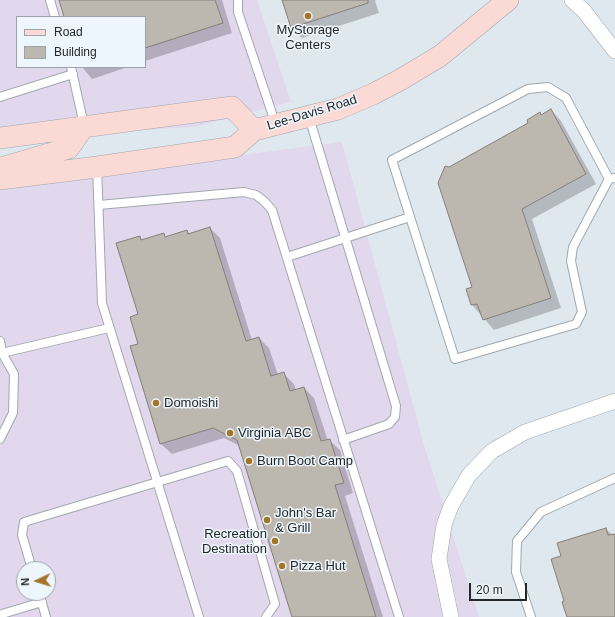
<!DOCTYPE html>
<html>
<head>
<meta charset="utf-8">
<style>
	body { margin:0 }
	#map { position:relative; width:615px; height:617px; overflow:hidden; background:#e0e8ef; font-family:Helvetica,sans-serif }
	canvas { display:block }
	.legend { position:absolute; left:16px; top:16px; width:130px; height:52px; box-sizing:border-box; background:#edf6fc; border:1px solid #9da3a8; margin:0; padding:5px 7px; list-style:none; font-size:12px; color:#242729 }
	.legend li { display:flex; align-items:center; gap:8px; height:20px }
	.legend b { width:20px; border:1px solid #9da3a8 }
	.north { position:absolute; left:16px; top:561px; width:40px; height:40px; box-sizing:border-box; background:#edf6fc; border:1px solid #9da3a8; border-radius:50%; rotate:266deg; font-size:11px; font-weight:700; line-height:16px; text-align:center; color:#242729 }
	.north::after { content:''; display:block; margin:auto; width:14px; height:18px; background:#a47428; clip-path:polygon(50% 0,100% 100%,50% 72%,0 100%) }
	.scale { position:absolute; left:469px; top:583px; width:58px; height:18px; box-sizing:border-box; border:2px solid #242729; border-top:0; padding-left:5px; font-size:12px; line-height:14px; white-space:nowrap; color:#242729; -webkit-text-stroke:3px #edf6fc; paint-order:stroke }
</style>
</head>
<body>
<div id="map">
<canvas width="615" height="617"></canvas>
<ul class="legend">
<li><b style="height:5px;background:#fbdad5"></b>Road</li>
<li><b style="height:11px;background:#bcb7af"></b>Building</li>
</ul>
<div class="north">N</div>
<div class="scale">20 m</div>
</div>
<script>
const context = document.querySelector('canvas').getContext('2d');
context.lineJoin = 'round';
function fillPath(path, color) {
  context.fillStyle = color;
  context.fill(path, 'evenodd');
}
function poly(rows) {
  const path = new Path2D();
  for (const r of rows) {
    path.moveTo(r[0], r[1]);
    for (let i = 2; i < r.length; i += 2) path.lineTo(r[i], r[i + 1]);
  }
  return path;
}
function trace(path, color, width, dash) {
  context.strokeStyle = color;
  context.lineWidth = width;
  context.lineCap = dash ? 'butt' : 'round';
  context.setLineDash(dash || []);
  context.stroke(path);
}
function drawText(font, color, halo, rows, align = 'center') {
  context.font = font + ' Helvetica,sans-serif';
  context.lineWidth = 3;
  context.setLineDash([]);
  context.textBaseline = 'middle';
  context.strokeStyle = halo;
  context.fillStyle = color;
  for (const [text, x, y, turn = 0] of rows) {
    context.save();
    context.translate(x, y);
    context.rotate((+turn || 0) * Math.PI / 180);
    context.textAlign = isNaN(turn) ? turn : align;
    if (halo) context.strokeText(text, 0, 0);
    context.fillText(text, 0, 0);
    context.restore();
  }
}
fillPath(poly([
	[0,0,257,0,291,102,194,127,0,139],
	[17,17,145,17,145,67,17,67],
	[342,142,424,445,479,617,0,617,0,186],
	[24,569,48,569,48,593,24,593]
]), '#e2d8ed');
fillPath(poly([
	[60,0,222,0,232,33,145,61,145,17,65,17],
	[283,0,376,0,375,1,379,13,302,38,291,28],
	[82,67,128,67,92,79],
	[551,110,561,121,596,184,532,219,561,308,494,330,472,305,473,288,449,168,530,123,539,113,542,116],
	[210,228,220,238,252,340,259,338,269,348,278,375,283,373,294,384,296,390,304,388,314,398,328,441,329,440,340,450,353,493,345,496,383,617,294,617,240,446,224,438,172,454,161,444,131,347,140,344,139,237,143,241,163,234,166,238,187,231,190,234],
	[606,529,615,537,615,617,568,617,562,557]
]), '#0003');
const building = poly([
	[59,0,215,0,223,23,145,48,145,17,64,17,59,0],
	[282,0,368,0,368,3,291,28,282,0],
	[551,109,586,174,522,209,551,298,483,320,477,304,471,305,466,289,472,287,438,183,445,166,449,167,528,123,527,120,540,112,541,115,551,109],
	[210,227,246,341,259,337,271,376,284,372,290,391,304,387,321,441,330,439,344,483,335,485,376,617,292,617,237,440,213,428,160,444,130,346,138,344,130,317,138,314,116,243,140,236,141,240,164,233,165,237,187,230,188,234,210,227],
	[606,528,608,535,615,534,615,617,567,617,562,602,564,601,551,559,561,556,557,543,606,528]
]);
fillPath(building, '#bcb7af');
trace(building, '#858078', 1);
const service = poly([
	[50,0,55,17],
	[238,0,238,12,276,125],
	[71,67,84,125],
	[0,97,73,74],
	[309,117,396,406,395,417,389,424,343,440],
	[97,167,102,303,199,617],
	[609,179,566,98,548,87,528,89,392,160,455,359,576,324,582,312,571,261,573,247,609,179,615,178],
	[99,205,244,192,256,195,264,201,272,210,399,617],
	[287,257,410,217],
	[0,341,2,353,109,328],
	[0,353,2,353,14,374,13,413,0,439],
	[32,569,22,535,24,522,228,461,237,471,275,604,266,617],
	[39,593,46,617],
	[2,614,42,602],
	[531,617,516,572,517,541,541,512,615,478]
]);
const minor = poly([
	[572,0,584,11,615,51],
	[451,617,439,559,444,525,451,506,469,475,492,451,525,432,615,401]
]);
const secondary = poly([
	[0,138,232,107,254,130],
	[1,168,69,148,84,126],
	[0,179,97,167,235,147,254,130,338,109,373,94,400,80,440,56,508,0]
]);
trace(service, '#a0a8ae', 10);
trace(minor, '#a0a8ae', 16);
trace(secondary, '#a0a8ae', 22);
trace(service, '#fff', 8);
trace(minor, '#fff', 15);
trace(secondary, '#fbdad5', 21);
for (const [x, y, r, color] of [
	[308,16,4,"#a47428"],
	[156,403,4,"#a47428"],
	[230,433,4,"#a47428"],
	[249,461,4,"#a47428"],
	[267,520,4,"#a47428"],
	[275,541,4,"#a47428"],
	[282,566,4,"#a47428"]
]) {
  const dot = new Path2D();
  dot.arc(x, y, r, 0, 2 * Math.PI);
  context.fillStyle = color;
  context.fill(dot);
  trace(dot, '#edf6fc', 1.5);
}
drawText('13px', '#242729', '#edf6fc', [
	["MyStorage",308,30,"center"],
	["Centers",308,45,"center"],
	["Domoishi",164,403],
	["Virginia ABC",238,433],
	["Burn Boot Camp",257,461],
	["John's Bar",275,513],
	["& Grill",275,528],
	["Recreation",267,534,"right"],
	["Destination",267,549,"right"],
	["Pizza Hut",290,566]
], 'left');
drawText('13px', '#242729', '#edf6fc', [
	["Lee-Davis Road",312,113,-17]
]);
</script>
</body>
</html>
